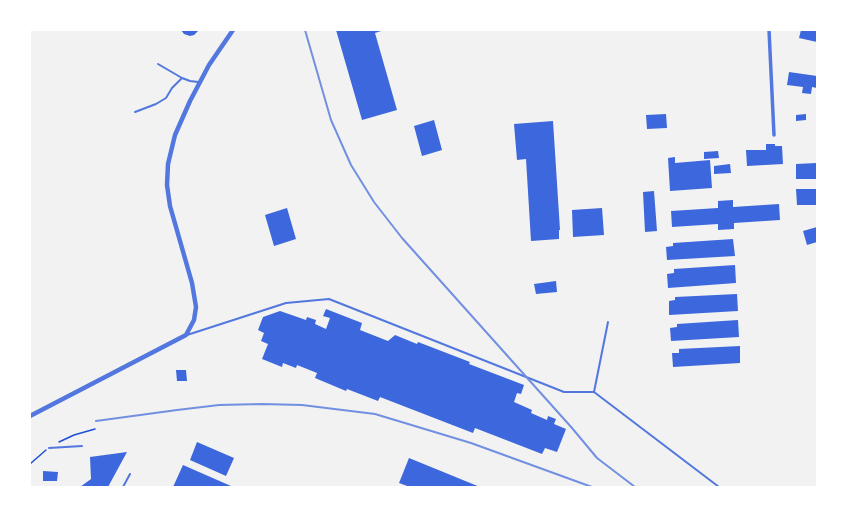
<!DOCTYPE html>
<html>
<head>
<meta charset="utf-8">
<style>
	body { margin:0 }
	#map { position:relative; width:847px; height:517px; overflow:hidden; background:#f2f2f2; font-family:"Work Sans",sans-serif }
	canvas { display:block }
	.frame { position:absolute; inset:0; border:31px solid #fff; pointer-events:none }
</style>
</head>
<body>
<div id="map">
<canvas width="847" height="517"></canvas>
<div class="frame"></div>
</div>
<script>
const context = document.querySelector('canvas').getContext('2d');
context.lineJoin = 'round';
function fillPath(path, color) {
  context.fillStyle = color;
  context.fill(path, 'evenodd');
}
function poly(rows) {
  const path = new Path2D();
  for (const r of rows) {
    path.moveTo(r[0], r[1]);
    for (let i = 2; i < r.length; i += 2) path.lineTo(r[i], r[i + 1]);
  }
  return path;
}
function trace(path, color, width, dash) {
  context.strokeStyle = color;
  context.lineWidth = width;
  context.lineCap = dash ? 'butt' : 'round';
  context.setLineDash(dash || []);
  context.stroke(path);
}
fillPath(poly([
	[181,30,199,30,194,35,190,36,184,34],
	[336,30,384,30,375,33,397,110,362,120],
	[801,30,817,30,817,42,799,38],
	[789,72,817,76,817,88,812,87,811,94,802,93,803,87,787,85],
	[666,114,667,128,647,129,646,115],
	[806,114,806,120,796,121,796,115],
	[434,120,442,150,422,156,414,126],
	[553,121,560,230,559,230,559,239,531,241,526,159,517,160,514,124],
	[766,144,775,144,775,146,782,146,783,164,747,166,746,150,766,150],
	[718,151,719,158,704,159,704,152],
	[675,157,675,163,710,160,712,188,670,191,668,158],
	[817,163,817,179,796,179,796,164],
	[730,164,731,173,714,174,714,166],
	[796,189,817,189,817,205,797,205],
	[654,191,657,231,645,232,643,192],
	[733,200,733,207,779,204,780,220,734,223,734,229,718,230,718,224,672,227,671,211,718,208,718,201],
	[287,208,296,239,274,246,265,215],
	[602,208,604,235,573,237,572,210],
	[817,227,817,242,807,245,803,231],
	[733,239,735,256,667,260,666,247,673,246,673,243],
	[735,265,736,283,668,288,667,274,674,273,674,269],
	[556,281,557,292,536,294,534,284],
	[737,294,738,311,669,315,669,301,675,300,675,297],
	[326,309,362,323,360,330,388,341,395,335,417,344,418,342,470,362,469,364,524,385,521,394,517,393,514,402,532,410,531,413,547,420,548,416,556,419,554,424,566,429,557,452,545,448,542,454,475,428,473,433,380,397,378,401,347,389,346,391,315,378,317,373,297,365,296,368,283,363,282,367,262,359,268,344,261,341,264,333,258,330,263,317,280,311,306,320,307,317,316,320,315,324,326,329,330,318,323,316],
	[738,320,739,337,671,341,670,328,677,327,677,324],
	[740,346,740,363,673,367,672,353,679,353,679,349],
	[176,370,186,370,187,381,177,381],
	[197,442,234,458,226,476,190,460],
	[127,452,108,487,80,487,91,479,90,457],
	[409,458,480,487,410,487,399,483],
	[183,465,231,486,231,487,173,487],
	[43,471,58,472,57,481,43,481]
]), '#3d67dc');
trace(poly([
	[59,442,74,435,95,429],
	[30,464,46,450]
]), '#1d4ed8', 1.5);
trace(poly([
	[158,64,182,78],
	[135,112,156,104,166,98,172,88,182,78,190,81,198,82],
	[187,335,286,303,329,299,564,392,594,392,608,322],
	[594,392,719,487],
	[49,448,82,446],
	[123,487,130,474]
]), '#5277de', 2);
trace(poly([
	[769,30,774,135]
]), '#5277de', 3.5);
trace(poly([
	[30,416,186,335,194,320,196,307,192,283,170,206,167,185,168,164,175,135,190,101,209,65,233,30]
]), '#5277de', 4.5);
trace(poly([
	[305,30,331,120,351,165,374,202,402,238,572,428,597,458,635,487],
	[96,421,177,410,219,405,262,404,302,405,375,414,471,443,592,487]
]), '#7290e2', 2);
</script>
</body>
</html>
